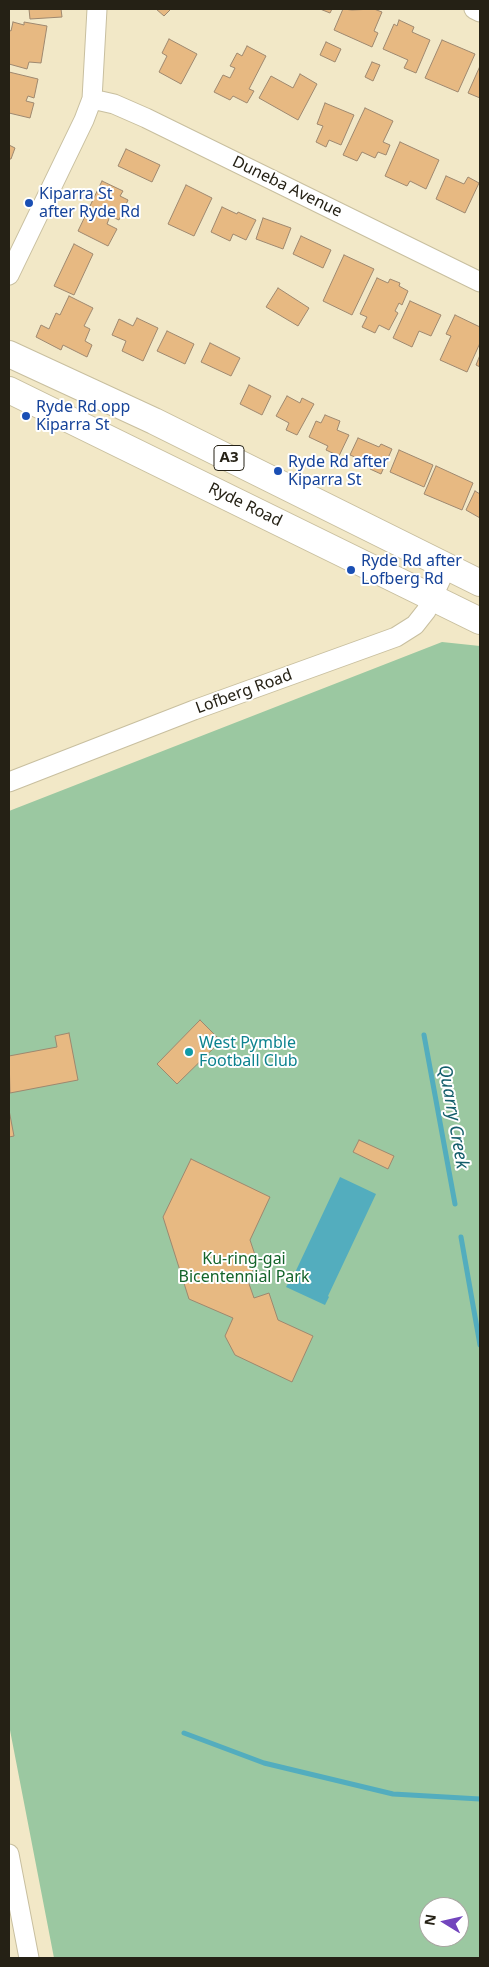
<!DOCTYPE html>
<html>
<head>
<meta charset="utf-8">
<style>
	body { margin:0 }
	#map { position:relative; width:489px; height:1967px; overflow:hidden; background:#f2e8c7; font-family:"Noto Sans",sans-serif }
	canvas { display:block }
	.frame { position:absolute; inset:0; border:10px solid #252115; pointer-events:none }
	.north { position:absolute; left:419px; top:1897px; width:50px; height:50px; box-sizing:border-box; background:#fff; border:1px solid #a8a6a1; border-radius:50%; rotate:279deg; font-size:14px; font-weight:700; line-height:20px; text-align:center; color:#252115 }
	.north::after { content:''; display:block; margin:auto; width:18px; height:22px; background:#7245bd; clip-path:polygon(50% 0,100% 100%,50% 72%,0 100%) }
</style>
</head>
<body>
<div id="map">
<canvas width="489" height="1967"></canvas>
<div class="frame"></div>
<div class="north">N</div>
</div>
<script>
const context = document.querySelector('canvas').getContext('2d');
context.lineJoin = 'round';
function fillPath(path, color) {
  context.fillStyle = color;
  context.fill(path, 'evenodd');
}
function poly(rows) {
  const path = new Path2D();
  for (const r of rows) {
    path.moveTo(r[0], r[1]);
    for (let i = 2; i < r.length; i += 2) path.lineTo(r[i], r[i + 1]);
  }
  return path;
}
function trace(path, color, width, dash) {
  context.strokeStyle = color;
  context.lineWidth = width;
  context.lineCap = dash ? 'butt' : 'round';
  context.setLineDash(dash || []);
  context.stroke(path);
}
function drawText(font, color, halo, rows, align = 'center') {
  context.font = font + ' "Noto Sans",sans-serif';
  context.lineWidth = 4;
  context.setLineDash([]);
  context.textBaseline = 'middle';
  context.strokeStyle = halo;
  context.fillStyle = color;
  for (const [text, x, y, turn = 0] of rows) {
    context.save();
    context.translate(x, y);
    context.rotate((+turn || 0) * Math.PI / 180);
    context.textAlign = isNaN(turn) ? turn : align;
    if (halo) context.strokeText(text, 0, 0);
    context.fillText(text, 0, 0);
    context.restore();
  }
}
fillPath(poly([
	[442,642,480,646,480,1958,54,1958,9,1725,9,811],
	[429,1907,459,1907,459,1937,429,1937]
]), '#9bc8a1');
fillPath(poly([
	[340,1177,376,1194,328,1296,329,1297,325,1305,286,1287,291,1278,292,1279]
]), '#53adbe');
trace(poly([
	[424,1035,455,1204],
	[461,1237,480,1345],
	[184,1733,264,1763,393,1794,480,1799]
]), '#53adbe', 5);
const building = poly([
	[29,9,61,9,62,17,30,19,29,9],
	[156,9,171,9,164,16,156,9],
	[320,9,332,9,330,13,320,9],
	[343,9,352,10,374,9,382,12,374,31,378,33,372,47,334,30,343,9],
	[399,20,414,27,412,32,430,40,416,73,404,68,408,60,383,49,394,24,397,26,399,20],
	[13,22,24,25,24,22,47,26,41,63,29,62,27,69,9,64,9,30,11,31,13,22],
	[169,39,197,54,181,84,159,72,167,56,162,53,169,39],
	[442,40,475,54,458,92,425,78,442,40],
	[326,42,341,49,335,62,320,55,326,42],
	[247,46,266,56,249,89,254,91,247,103,233,96,230,100,214,92,223,75,230,78,235,68,230,66,237,53,242,56,247,46],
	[372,62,380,65,373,81,365,77,372,62],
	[480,66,480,98,468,93,480,66],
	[9,72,38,79,34,98,28,96,26,101,34,103,30,118,9,113,9,72],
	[300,74,317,84,298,120,259,98,271,76,293,88,300,74],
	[325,103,354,115,341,145,329,140,326,147,316,142,323,126,317,124,325,103],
	[365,108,393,121,383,142,390,145,386,155,378,152,375,158,362,152,357,161,343,155,365,108],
	[400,142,439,160,426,189,410,181,407,186,385,176,400,142],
	[9,145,15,148,11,159,9,159,9,145],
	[126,149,160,165,152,182,118,166,126,149],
	[446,176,464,184,468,177,479,183,465,213,436,199,446,176],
	[102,181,123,191,120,196,128,200,119,220,110,216,107,224,117,229,108,246,78,231,102,181],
	[186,185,212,198,194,236,168,224,186,185],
	[222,207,237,214,238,212,256,220,246,240,233,234,230,241,211,232,222,207],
	[263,218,291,228,283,249,256,239,263,218],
	[301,236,331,250,323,268,293,254,301,236],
	[74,244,93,254,74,295,54,286,74,244],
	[344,255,374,269,352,315,323,301,344,255],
	[377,278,388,283,390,279,400,283,399,286,408,291,402,305,399,303,395,311,398,313,389,330,379,325,375,333,362,327,367,317,360,314,377,278],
	[278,288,309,308,298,326,266,307,278,288],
	[69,296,93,308,84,326,90,329,85,341,92,345,87,357,63,345,61,350,36,337,41,325,49,329,56,313,60,315,69,296],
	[410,301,441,315,431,336,419,331,412,347,393,338,410,301],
	[455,315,480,327,480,343,467,372,440,360,451,336,446,334,455,315],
	[137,318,158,328,143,361,122,351,126,341,112,335,119,319,133,326,137,318],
	[167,331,194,344,185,364,157,351,167,331],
	[210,343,240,358,231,376,201,362,210,343],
	[480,355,480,367,476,365,480,355],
	[249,385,271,396,262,415,240,404,249,385],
	[287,396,300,403,302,398,314,404,297,435,286,430,289,423,276,416,287,396],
	[325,415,340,421,337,430,349,435,339,456,326,450,328,446,309,437,316,421,321,423,325,415],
	[358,438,379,447,381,444,392,449,381,474,370,469,372,464,350,455,358,438],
	[399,450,433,465,424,487,390,472,399,450],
	[436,466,473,483,462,510,424,494,436,466],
	[475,491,480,494,480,518,466,510,475,491],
	[200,1020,221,1041,177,1084,157,1064,200,1020],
	[69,1033,78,1080,10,1093,9,1056,57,1047,55,1036,69,1033],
	[9,1110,14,1136,9,1137,9,1110],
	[359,1140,394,1156,388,1169,353,1152,359,1140],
	[191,1159,270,1197,250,1240,257,1261,248,1281,254,1298,269,1293,278,1320,313,1336,292,1382,235,1355,225,1336,233,1318,189,1299,163,1217,191,1159]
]);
fillPath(building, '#e7b982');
trace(building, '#9e886f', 1);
const minor = poly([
	[474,9,480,12],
	[92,99,114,104,146,118,480,282],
	[9,275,84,120,92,99,97,9],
	[9,782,194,710,396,637,415,625,426,611,447,566],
	[9,1854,29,1958]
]);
const highway = poly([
	[9,354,154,421,480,583],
	[9,390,480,621]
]);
trace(minor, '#c8bf9f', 21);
trace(highway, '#c8bf9f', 28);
trace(minor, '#fff', 19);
trace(highway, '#fff', 26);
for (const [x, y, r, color] of [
	[29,203,5,"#1a4fb4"],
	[26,416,5,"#1a4fb4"],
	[278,471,5,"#1a4fb4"],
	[351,570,5,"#1a4fb4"],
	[189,1052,5,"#0f9aa8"]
]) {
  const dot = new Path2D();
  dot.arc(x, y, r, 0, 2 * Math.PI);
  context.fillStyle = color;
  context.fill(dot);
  trace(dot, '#fff', 2);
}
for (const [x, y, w] of [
	[229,458,30]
]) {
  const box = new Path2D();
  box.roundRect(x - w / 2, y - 12.5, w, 25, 4);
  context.fillStyle = '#fff';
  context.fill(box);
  trace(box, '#252115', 1);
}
drawText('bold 15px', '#252115', null, [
	["A3",229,458]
]);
drawText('16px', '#252115', '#fff', [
	["Duneba Avenue",287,187,26],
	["Ryde Road",245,505,26],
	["Lofberg Road",244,692,-20]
]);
drawText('16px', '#164399', '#fff', [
	["Kiparra St",39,194],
	["after Ryde Rd",39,212],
	["Ryde Rd opp",36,407],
	["Kiparra St",36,425],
	["Ryde Rd after",288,462],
	["Kiparra St",288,480],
	["Ryde Rd after",361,561],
	["Lofberg Rd",361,579]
], 'left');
drawText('16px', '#0d838f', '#fff', [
	["West Pymble",199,1043],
	["Football Club",199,1061]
], 'left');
drawText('16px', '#14652b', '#fff', [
	["Ku-ring-gai",244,1259],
	["Bicentennial Park",244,1277]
]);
drawText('italic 18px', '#145e6b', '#fff', [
	["Quarry Creek",453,1117,80]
]);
</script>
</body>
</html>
